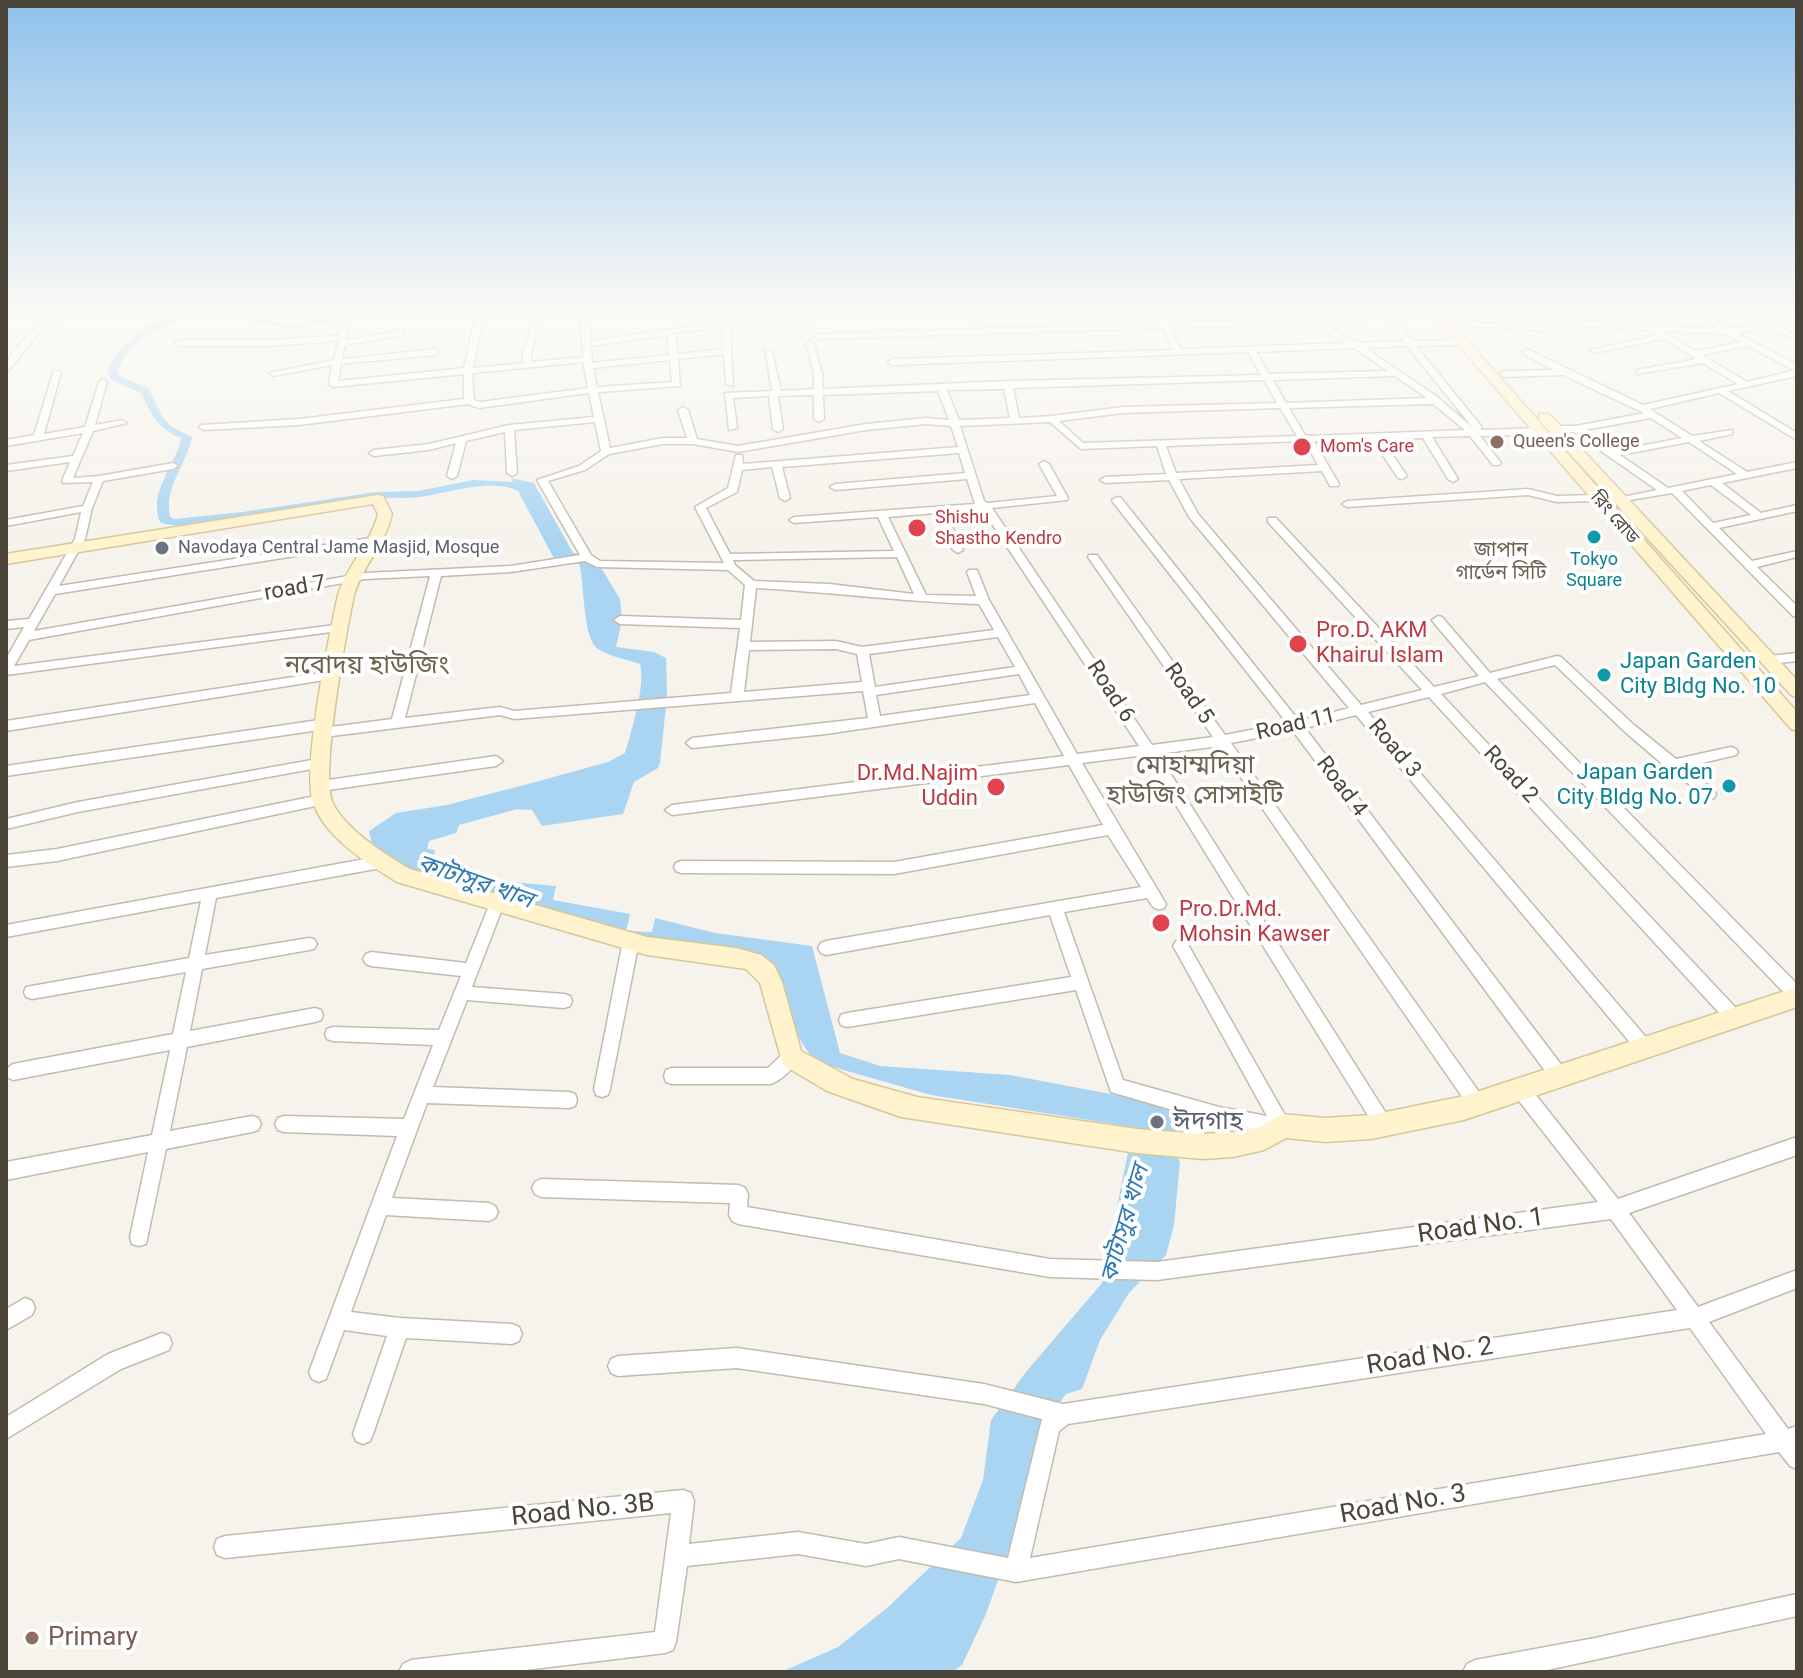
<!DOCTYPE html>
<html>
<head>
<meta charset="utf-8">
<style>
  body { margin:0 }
  #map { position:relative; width:1803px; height:1678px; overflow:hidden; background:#f6f3ec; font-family:Roboto,sans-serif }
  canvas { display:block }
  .frame { position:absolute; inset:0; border:8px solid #4b4439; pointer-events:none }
</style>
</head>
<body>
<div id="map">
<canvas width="1803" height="1678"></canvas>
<div class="frame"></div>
</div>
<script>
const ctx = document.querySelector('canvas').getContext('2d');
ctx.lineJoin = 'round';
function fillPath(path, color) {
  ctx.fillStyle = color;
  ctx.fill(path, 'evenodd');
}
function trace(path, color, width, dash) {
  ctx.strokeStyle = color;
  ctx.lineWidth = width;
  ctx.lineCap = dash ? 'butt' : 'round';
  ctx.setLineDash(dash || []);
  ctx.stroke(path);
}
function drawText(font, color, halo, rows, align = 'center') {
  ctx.font = font + ' Roboto,"Noto Sans Bengali",sans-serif';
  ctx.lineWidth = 8;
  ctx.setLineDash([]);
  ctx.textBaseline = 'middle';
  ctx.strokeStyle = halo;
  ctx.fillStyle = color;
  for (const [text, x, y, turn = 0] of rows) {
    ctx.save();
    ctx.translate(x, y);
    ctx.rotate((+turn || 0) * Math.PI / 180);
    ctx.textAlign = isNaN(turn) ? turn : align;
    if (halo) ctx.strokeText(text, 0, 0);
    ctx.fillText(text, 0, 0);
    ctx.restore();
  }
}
const water = new Path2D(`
  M511 478 534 483 573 553 594 556 620 599 622 620 616 647 654 652 666 658 667 696 660 763 658 768 634 782 623 814 542 826 532 810 517 809 459 825 456 833 429 841 427 849 435 850 433 858H443L442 863 460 862 500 881 556 886 553 900 630 914 626 931 652 932 655 918 715 933 812 946 840 1053 880 1066 1010 1075 1174 1106 1182 1114 1170 1144 1180 1162 1174 1225 1166 1255 1129 1293 1100 1340 1082 1389 1066 1394 1040 1428 1022 1513 986 1614 962 1665 953 1672H781L838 1647 887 1608 961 1538 983 1480 991 1420 1026 1372 1102 1283 1133 1127 931 1095 819 1063C793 1042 785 1000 774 969L678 948 402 867 372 843 369 831 396 813 447 805 528 784 608 762 625 753C631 733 646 684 640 664 627 659 610 657 598 649 582 638 585 584 579 563L557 564Z`);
const canal = new Path2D(`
  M184 310H203C171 325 131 333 117 372L120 376 149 389 162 416 172 427 192 437C186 466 164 486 170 517L174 519 243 512 376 492 418 491 473 480 515 482 534 492 539 499 529 501C509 471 447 494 419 497 405 499 391 497 376 498 333 502 191 537 160 522 148 490 175 468 181 438 158 429 151 415 141 393L112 380 107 372C119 339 153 321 184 310Z
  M212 310H230L289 324 325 317 329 310H338L331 321 289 330Z`);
const street = new Path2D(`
  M62 310H72L37 335 9 370 6 371C6 347 44 323 62 310Z
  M247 310H265L284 314 289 310H298L286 319Z
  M477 310 485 311 473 368 523 363V352L537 310H545L531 352V362L583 357 581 321 585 319 589 321 591 341 722 322 721 310H729L730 321 870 310H912L730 326 733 386 726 384 724 354 678 359 680 386 598 392 610 448 663 438H687L678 410 683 407 688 410 697 439 738 446 866 424 926 418 949 420 938 391 823 395 824 419 819 422 814 419V395L778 396 783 429 778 432 773 429 769 396 733 398 737 428 729 430 725 393 772 391 765 349 772 351 781 391 814 389V373L806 344 810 341 814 344 822 373 823 389 1008 381 1261 375 1248 352 892 365 888 362 892 359 1173 350 1163 328 815 339V335L818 334 1161 323 1155 310H1163L1169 323 1304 318 1292 310H1303L1315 318 1361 317V321H1358L1323 323 1357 343 1403 341 1378 310H1387L1412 341 1462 340V344L1459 345 1416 346 1481 426V430L1540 428 1545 431 1540 434 1480 436 1501 463 1499 465H1493L1470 436 1432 437 1458 479 1453 482 1448 479 1423 438 1382 439 1407 476 1402 479 1398 478 1372 439 1314 441 1339 484 1338 486H1330L1322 471 1179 479 1198 514 1361 705 1422 690 1268 522V518H1276L1434 687 1479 676 1434 623 1432 620 1438 616 1442 617 1490 673 1557 656 1561 657 1634 725 1676 759 1731 747 1736 749 1738 752 1736 755 1685 767 1714 790 1716 794 1714 798 1709 799 1667 768 1624 731 1555 665 1497 679 1797 984V1002L1791 1000 1485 682 1441 694 1734 1006 1741 1021 1739 1026 1733 1028 1727 1026 1722 1016 1429 697 1368 712 1650 1042 1652 1047 1650 1052 1644 1054 1638 1052 1356 715 1305 728 1566 1071 1568 1077 1566 1083 1560 1085 1554 1083 1293 731 1231 743 1484 1099 1486 1105 1484 1111 1478 1113 1472 1111 1219 746 1158 754 1389 1118 1392 1124 1389 1130 1383 1132 1377 1130 1145 755 1082 763 1166 904 1164 908C1154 912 1152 905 1147 898L1064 912 1123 1080 1219 1107 1267 1116 1176 951 1173 946 1176 941 1181 940 1186 941 1291 1126 1288 1132 1282 1134 1240 1128 1202 1118C1204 1130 1206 1140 1201 1151L1195 1154 1189 1151C1185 1141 1186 1125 1183 1113L1111 1092 1076 990 847 1027 841 1025 839 1020 841 1015 847 1013 1071 977 1050 915 826 955 821 953 818 948 821 943 826 941 1141 887 1108 835 894 874 681 873 676 871 674 867 676 863 681 861 894 862 1103 825 1069 765 672 815 665 810 672 805 1064 756 1035 703 826 734 692 748 686 743 692 738 868 718 863 691 514 719 500 715 324 737 319 735V730L6 776V766L326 719 330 721 331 727 392 719 430 576 365 579 29 640 14 666 343 624 345 627 339 631 6 675V659L24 627 6 629V621L29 619 75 539 81 512 6 526V520L83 506 93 482 63 483 62 481 70 462 6 471V465L73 456 83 433 6 446V440L34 435 54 370 61 372 44 434 85 427 99 382 103 379 107 382 95 425 122 420 127 423 93 431 73 478 99 476 173 463 178 466 173 469 103 481 92 508 85 539 59 586 377 537 382 540 377 543 55 594 34 631 365 573 511 566 580 555 537 480 579 466 601 451 595 422 514 430 517 473 512 476 507 473 505 432 466 441 457 476 452 479 447 476 456 443 429 450 374 456 369 453 374 450 429 444 509 425 594 417 589 393 479 408 468 404 299 425 204 430 199 427 201 425 299 419 464 399V374L333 387 329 384 332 365 273 376 269 373 334 360 338 341 269 346H179L175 343 179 340H269L339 336 340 330 344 328 348 330 346 340 401 330 404 331V335L345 345 342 359 436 349 440 352 436 355 341 364 338 381 464 368ZM1312 323 1346 343 1181 349 1171 328ZM722 327 723 349 678 354 675 333ZM667 335 669 355 592 363 591 346ZM1407 346 1473 428 1436 396 1365 348ZM1354 348 1388 371 1269 374 1256 352ZM670 360 672 382 597 387 593 368ZM583 362 588 388 480 402 474 400 472 373ZM1395 376 1427 398 1286 403 1273 380ZM1264 380 1277 403 1123 407 1052 416 1019 418 1013 388ZM1004 389 1010 418 959 420 947 390ZM1433 404 1465 430 1311 436 1305 435 1289 408ZM1280 408 1297 436 1083 443 1059 421 1123 413ZM1050 422 1081 449 1157 446 1166 474 1105 477 1100 480 1105 483 1169 480 1189 517 1349 708 1299 721 1121 498 1117 497 1112 500 1113 502 1287 723 1225 735 1097 555H1089L1088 557 1213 737 1152 745 992 508 1067 500 1068 498 1049 464 1044 461 1039 464 1057 496 987 503 984 501 960 426ZM926 424 951 426 958 447 743 464 742 455H736L728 488 695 507 724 563 600 561 591 555 548 481 585 470 609 454 663 444H693L738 452 866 430ZM1305 441 1318 465 1176 473 1166 446ZM959 453 965 473 835 484 830 487 835 490 967 479 975 504 794 517 789 520 794 523 878 517 894 551 730 554 706 508 737 492 742 470 772 467 780 498 785 501 790 498 782 467ZM982 509 1139 746 1077 754 989 600 977 570H969L967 572 976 596 926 595 888 517 935 513 953 550 958 553 963 550 945 512ZM897 557 914 594 829 584 754 581 735 565 733 560ZM585 561 597 567 728 570 745 585 741 620 620 616 614 620 620 624 740 628 731 693 514 711 500 707 405 718 441 576 511 572ZM756 588C831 592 905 602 979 604L994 630 862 647 836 641 750 642ZM998 637 1015 667 875 687 869 654ZM836 649 857 654 862 682 744 692 749 650ZM1019 674 1030 695 880 716 876 695Z
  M1536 310H1544L1548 319 1718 329 1691 310H1701L1729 329 1797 317V321L1780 326 1797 335V341L1772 328 1737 333 1797 365V376L1728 391 1797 433V440L1719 393 1650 409 1692 436 1732 430V434L1699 441 1747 472 1797 462V468L1722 483 1761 513 1797 505V511L1719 528 1752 561 1797 551V557L1757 567 1797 606V617L1793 616 1672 493 1618 502V498L1657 490 1574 432H1556L1551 429 1556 426H1576L1644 413 1563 375 1504 377 1500 374 1504 371 1553 370 1524 354 1523 352 1527 349 1643 405 1738 384 1703 363 1637 374V370L1697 359 1664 339 1594 353 1590 350 1658 335 1650 330 1550 324 1552 329 1548 331 1459 325 1455 323 1459 321 1543 326ZM1662 331 1726 334 1741 342 1696 351ZM1748 346 1794 370H1796L1747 382 1702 355ZM1651 418 1682 438 1614 451 1584 430ZM1689 442 1737 474 1668 488 1620 455ZM1711 485 1751 515 1713 523 1682 491Z
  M1528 489 1557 496 1597 495 1602 498 1597 501 1557 502 1528 495 1347 507 1342 504 1347 501Z
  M1797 653V661L1769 664 1763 660 1769 656Z
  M333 671 339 675 337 678 6 731V721Z
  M496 756 503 761 496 766 321 791 314 786 321 781Z
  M323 758 328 760 330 763 328 766 78 812 6 829V819L78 802Z
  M320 795 327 800 320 805 57 861 6 867V855L57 849Z
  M381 856 386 858 388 862 386 866 381 868 216 898 205 955 309 938 314 939 317 944 314 949 309 950 202 969 190 1031 315 1008 321 1010 323 1015 321 1020 315 1022 187 1047 170 1131 252 1116 258 1118 261 1124 258 1130 252 1132 166 1149 146 1244 139 1246 132 1244 130 1237 148 1152 6 1180V1162L152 1135 170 1050 13 1080 7 1077 6 1069 13 1064 173 1034 186 972 32 999 26 997 24 992 26 987 189 958 201 901 6 937V925Z
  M498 895 503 897 505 901 472 987 564 994 570 996 572 1001 570 1006 564 1008 467 1000 433 1087 569 1092 575 1094 577 1100 575 1106 569 1108 427 1103 392 1198 489 1203 495 1206 498 1212 495 1218 489 1221 386 1215 351 1312 400 1318 512 1324 519 1327 522 1334 519 1341 512 1344 406 1338 373 1434 370 1441 363 1444 356 1441 353 1434 387 1336 344 1330 326 1379 319 1382 312 1379 309 1372 397 1136 284 1132 278 1130 275 1124 278 1118 284 1116 404 1119 433 1045 333 1041 327 1039 325 1034 327 1029 333 1027 439 1030 461 976 371 966 366 964 363 959 366 954 371 952 466 963 491 901 493 897Z
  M631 935 636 936 639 941 610 1089 608 1095 602 1097 596 1095 594 1089 623 941 626 936Z
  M791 1049 797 1052 799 1057C795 1067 782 1080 771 1084H672L666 1082 664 1076 666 1070 672 1068H768L785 1052Z
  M1522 1083 1528 1085 1618 1199 1797 1137V1155L1629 1213 1698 1307 1797 1270V1288L1709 1322 1788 1429 1797 1426V1469L1790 1466 1779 1452 1016 1582 899 1559 866 1566 798 1554 687 1566 676 1642 673 1650 665 1653 509 1672H399L403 1664 411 1660 655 1632 671 1513 225 1558 217 1555 214 1547 217 1539 225 1536 683 1490 691 1493 694 1501 689 1544 798 1532 866 1544 899 1537 1008 1558 1042 1419 984 1404 737 1368 618 1376 611 1373 608 1366 611 1359 618 1356 737 1348 984 1384 1063 1404 1677 1310 1611 1219 1157 1280 1050 1277 738 1224 732 1221 729 1215 730 1203 541 1197 535 1194 532 1188 535 1182 541 1179 739 1185 745 1188 748 1194 747 1207 1050 1259 1157 1262 1598 1202 1516 1097 1514 1091 1516 1085ZM1690 1328 1766 1434 1030 1558 1059 1431 1068 1424Z
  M25 1298 32 1301 35 1308 32 1315 6 1330V1309Z
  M162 1333 169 1336 172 1343 169 1350 121 1369 6 1439V1417L108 1354Z
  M1797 1594V1616L1538 1672H1463L1467 1664 1475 1660 1595 1638Z`);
const secondary = new Path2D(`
  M1428 310H1440L1797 712V731L1791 729Z
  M1539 414H1549L1797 680V697L1791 695 1539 420Z
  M378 495 383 496 392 514C385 545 363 565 354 595 346 634 321 768 332 801 342 827 387 856 410 869L647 937 736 948 761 955 774 965 782 982 801 1051 853 1079 917 1097 1137 1129 1203 1134 1233 1132 1260 1127 1282 1114 1325 1118 1371 1115 1464 1096 1797 987V1007L1464 1120 1371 1139 1325 1142 1286 1138 1264 1150 1233 1157 1203 1159 1137 1153 901 1117 827 1091 783 1065 760 983 746 969 647 955 397 882C368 864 324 837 313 802 302 765 329 637 338 595 347 565 370 545 378 514L373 504 6 564V554Z`);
const markers = [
  [1497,442,8,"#8d6e63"],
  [1302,447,10,"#e0444e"],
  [917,528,10,"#e0444e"],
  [1594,537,8,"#0f9aa8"],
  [162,548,8,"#6b7280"],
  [1298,644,10,"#e0444e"],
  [1604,675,8,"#0f9aa8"],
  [1729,786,8,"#0f9aa8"],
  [996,787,10,"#e0444e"],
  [1161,923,10,"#e0444e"],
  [1157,1122,8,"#6b7280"],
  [32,1638,8,"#8d6e63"]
];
const farEducationnames = [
  ["Queen's College",1513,442]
];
const farHealthnames = [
  ["Mom's Care",1320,447],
  ["Shishu",935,518],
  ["Shastho Kendro",935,539]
];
const farStreetnames = [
  ["রিং রোড",1614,518,49]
];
const farWorshipnames = [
  ["Navodaya Central Jame Masjid, Mosque",178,548]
];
const farCulturenames = [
  ["Tokyo",1594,560],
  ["Square",1594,581]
];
const farNeighbourhoodnames = [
  ["জাপান",1501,551],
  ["গার্ডেন সিটি",1501,574]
];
const streetNames = [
  ["road 7",295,589,-10],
  ["Road 6",1110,692,57],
  ["Road 5",1188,694,55],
  ["Road 11",1296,725,-13],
  ["Road 3",1394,749,50],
  ["Road 2",1510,775,47],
  ["Road 4",1341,787,53]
];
const healthNames = [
  ["Pro.D. AKM",1316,631],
  ["Khairul Islam",1316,656],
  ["Dr.Md.Najim",978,774,"right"],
  ["Uddin",978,799,"right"],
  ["Pro.Dr.Md.",1179,910],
  ["Mohsin Kawser",1179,935]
];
const cultureNames = [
  ["Japan Garden",1620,662],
  ["City Bldg No. 10",1620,687],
  ["Japan Garden",1713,773,"right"],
  ["City Bldg No. 07",1713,798,"right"]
];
const waterNames = [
  ["কাটাসুর খাল",475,883,19],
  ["কাটাসুর খাল",1126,1224,-74]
];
const quarterNames = [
  ["নবোদয় হাউজিং",367,666],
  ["মোহাম্মদিয়া",1195,766],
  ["হাউজিং সোসাইটি",1195,796]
];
const nearWorshipnames = [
  ["ঈদগাহ",1173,1122]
];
const nearStreetnames = [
  ["Road No. 1",1481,1227,-8],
  ["Road No. 2",1430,1357,-9],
  ["Road No. 3",1403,1505,-10],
  ["Road No. 3B",583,1511,-6]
];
const nearEducationnames = [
  ["Primary",48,1638]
];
fillPath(water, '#a9d4f2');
fillPath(canal, '#a9d4f2');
trace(street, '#c2bbae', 3);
trace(secondary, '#d6c79b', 3);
fillPath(street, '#fff');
fillPath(secondary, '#fff3cd');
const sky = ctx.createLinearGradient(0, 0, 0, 545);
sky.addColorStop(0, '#8fc1ec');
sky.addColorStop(0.57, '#fbfaf6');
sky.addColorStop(1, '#fbfaf600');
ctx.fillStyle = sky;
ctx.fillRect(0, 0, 1803, 545);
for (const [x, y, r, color] of markers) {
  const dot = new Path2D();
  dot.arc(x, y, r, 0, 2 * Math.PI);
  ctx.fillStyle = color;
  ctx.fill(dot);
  trace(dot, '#fff', 3);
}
drawText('18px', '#785e54', '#fff', farEducationnames, 'left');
drawText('18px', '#be3a42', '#fff', farHealthnames, 'left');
drawText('18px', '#4b4439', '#fff', farStreetnames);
drawText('18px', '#5b616d', '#fff', farWorshipnames, 'left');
drawText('18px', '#0d838f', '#fff', farCulturenames);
drawText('20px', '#6e6250', '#fff', farNeighbourhoodnames);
drawText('22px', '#4b4439', '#fff', streetNames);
drawText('22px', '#be3a42', '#fff', healthNames, 'left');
drawText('22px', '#0d838f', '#fff', cultureNames, 'left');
drawText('italic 24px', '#2e7ab2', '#fff', waterNames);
drawText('26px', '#6e6250', '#fff', quarterNames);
drawText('26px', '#5b616d', '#fff', nearWorshipnames, 'left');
drawText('26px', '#4b4439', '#fff', nearStreetnames);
drawText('26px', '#785e54', '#fff', nearEducationnames, 'left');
</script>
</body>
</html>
